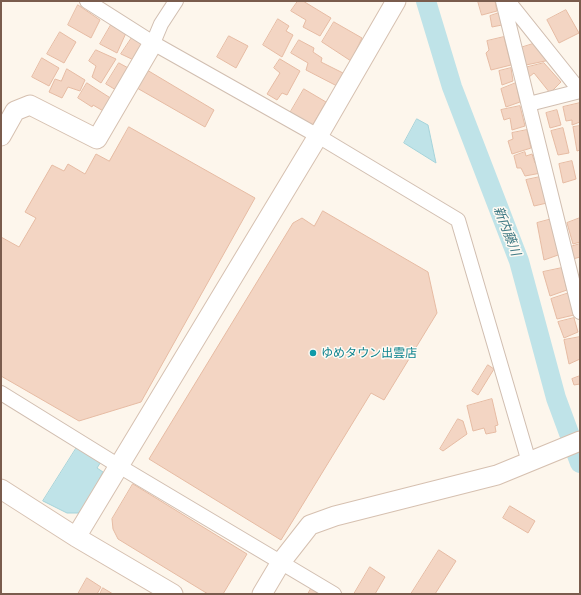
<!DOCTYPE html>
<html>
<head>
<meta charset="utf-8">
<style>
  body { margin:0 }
  #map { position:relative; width:581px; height:595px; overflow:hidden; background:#fdf6ec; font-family:"Asap Condensed",sans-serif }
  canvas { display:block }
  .frame { position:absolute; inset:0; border:2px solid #7a5c4d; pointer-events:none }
</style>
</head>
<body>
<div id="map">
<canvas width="581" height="595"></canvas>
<div class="frame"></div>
</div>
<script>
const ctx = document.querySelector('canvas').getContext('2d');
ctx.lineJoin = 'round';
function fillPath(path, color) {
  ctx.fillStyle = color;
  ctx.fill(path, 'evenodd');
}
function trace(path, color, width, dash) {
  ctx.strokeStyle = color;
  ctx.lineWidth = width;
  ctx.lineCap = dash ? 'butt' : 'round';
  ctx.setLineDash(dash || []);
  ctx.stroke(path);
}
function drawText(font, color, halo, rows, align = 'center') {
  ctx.font = font + ' "Asap Condensed","Noto Sans JP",sans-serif';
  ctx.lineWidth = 3;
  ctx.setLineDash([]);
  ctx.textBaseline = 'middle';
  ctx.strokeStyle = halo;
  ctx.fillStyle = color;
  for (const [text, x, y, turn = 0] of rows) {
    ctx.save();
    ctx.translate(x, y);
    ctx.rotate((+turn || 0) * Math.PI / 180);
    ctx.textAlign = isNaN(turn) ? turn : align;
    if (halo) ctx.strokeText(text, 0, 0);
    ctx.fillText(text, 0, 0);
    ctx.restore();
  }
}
const water = new Path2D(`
  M417 119 428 125 436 163 404 143Z
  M79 444 102 460 97 468 103 472 85 507 78 513H67L43 501Z`);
const river = new Path2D(`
  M426 1 452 87 519 261 556 398 580 463`);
const building = new Path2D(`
  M298 1H303L331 18 320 36 303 27 306 20 291 11Z
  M478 1H495L497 11 482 15Z
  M78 5 100 20 91 38 68 25Z
  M566 10 579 33 559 43 547 20Z
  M499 13 502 25 492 27 490 16Z
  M278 19 289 26 286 31 293 35 282 57 263 45Z
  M334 22 362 38 351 61 322 42Z
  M111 25 126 33 117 53 100 44Z
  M60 32 76 42 64 63 47 54Z
  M133 36 147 45 138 62 121 54Z
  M229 36 248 46 236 68 217 57Z
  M504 37 511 65 491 70 486 53 489 50 487 41Z
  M299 40 314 48 313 52 322 58 321 62 343 73 337 86 306 70 308 63 291 53Z
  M536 43 550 60 526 65 520 48Z
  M96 50 116 59 101 83 92 77 96 66 89 61Z
  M42 58 59 68 49 86 32 77Z
  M280 59 300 71 287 95 282 93 277 100 267 94 280 73 274 68Z
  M119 63 132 70 116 90 106 84Z
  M544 63 561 82 550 93 534 73 529 77 524 68Z
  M511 68 513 81 502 85 499 71Z
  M67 69 85 80 80 91 68 87 62 98 49 92 55 79 61 81Z
  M147 70 214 110 205 127 137 88Z
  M87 83 112 99 105 112 93 105 92 107 78 98Z
  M516 83 520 102 506 107 501 89Z
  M304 89 326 102 312 126 290 113Z
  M580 103V122L572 125V120L566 121 563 107Z
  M520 106 525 126 512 130 510 118 504 120 501 110Z
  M557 110 561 125 550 128 546 113Z
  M580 126V150L577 151 573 127Z
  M129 127 255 198 141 402 79 421 1 376V237L19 247 36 218 25 212 52 165 64 171 68 164 85 174 96 154 109 161Z
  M563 128 569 153 558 155 551 131Z
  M527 130 531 148 512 154 508 141 513 139 512 133Z
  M525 152 526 156 532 154 535 163H538L541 173 525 176 521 168H517L514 156Z
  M572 161 576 179 563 183 559 164Z
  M540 177 547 203 534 206 526 180Z
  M323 211 428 272 437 313 384 400 371 393 281 540 149 459 293 223 302 218 314 226Z
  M580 218V242L573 244 567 223Z
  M552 219 561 254 544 260 537 223Z
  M580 244V257L573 259 570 247Z
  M562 268 567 290 550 296 543 272Z
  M569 293 574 315 557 319 551 299Z
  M574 318 578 332 564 338 558 322Z
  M580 337V359L569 364 564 340Z
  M488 365 494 369 478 395 472 391Z
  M580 376V384L574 385 572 379Z
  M492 399 498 425 495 426 496 432 486 434 484 428 473 431 467 406Z
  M458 419 463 421 467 434 443 451 440 449Z
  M133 484 247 554 223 594H208L118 539 113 529 112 519Z
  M510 506 535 521 528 533 503 518Z
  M439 550 456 561 435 594H411Z
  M370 567 385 577 375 594H354Z
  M87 578 101 587 97 594H78Z
  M312 587 323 594H308Z
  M103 588 113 594H100Z`);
const street = new Path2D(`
  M87 1 153 43 318 136 458 220 529 462
  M503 1 580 312
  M508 1 580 91
  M153 43 161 24 176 1
  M529 104 580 91
  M1 393 119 466 334 594`);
const secondary = new Path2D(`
  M1 136 15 111 30 105 97 139 153 43
  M1 489 76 537 173 594
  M76 537 318 136 396 1
  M262 594 281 562 310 525 335 516 497 475 580 441`);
const markers = [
  [313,353,4,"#0f9aa8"]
];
const cultureNames = [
  ["ゆめタウン出雲店",321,353]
];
const waterNames = [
  ["新内藤川",507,231,69]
];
fillPath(water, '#bfe3e8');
trace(water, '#a5d3da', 1);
trace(river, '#bfe3e8', 20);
fillPath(building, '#f3d5c3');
trace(building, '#e6bba3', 1);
trace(street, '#d1beb0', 16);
trace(secondary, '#d6c0b0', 21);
trace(street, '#fff', 14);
trace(secondary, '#fff', 19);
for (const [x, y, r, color] of markers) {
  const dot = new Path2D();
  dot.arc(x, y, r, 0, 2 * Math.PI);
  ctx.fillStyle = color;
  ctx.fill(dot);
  trace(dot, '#fffaf3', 1.5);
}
drawText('12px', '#0d838f', '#fffaf3', cultureNames, 'left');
drawText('italic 13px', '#437c86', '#fffaf3', waterNames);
</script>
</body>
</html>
